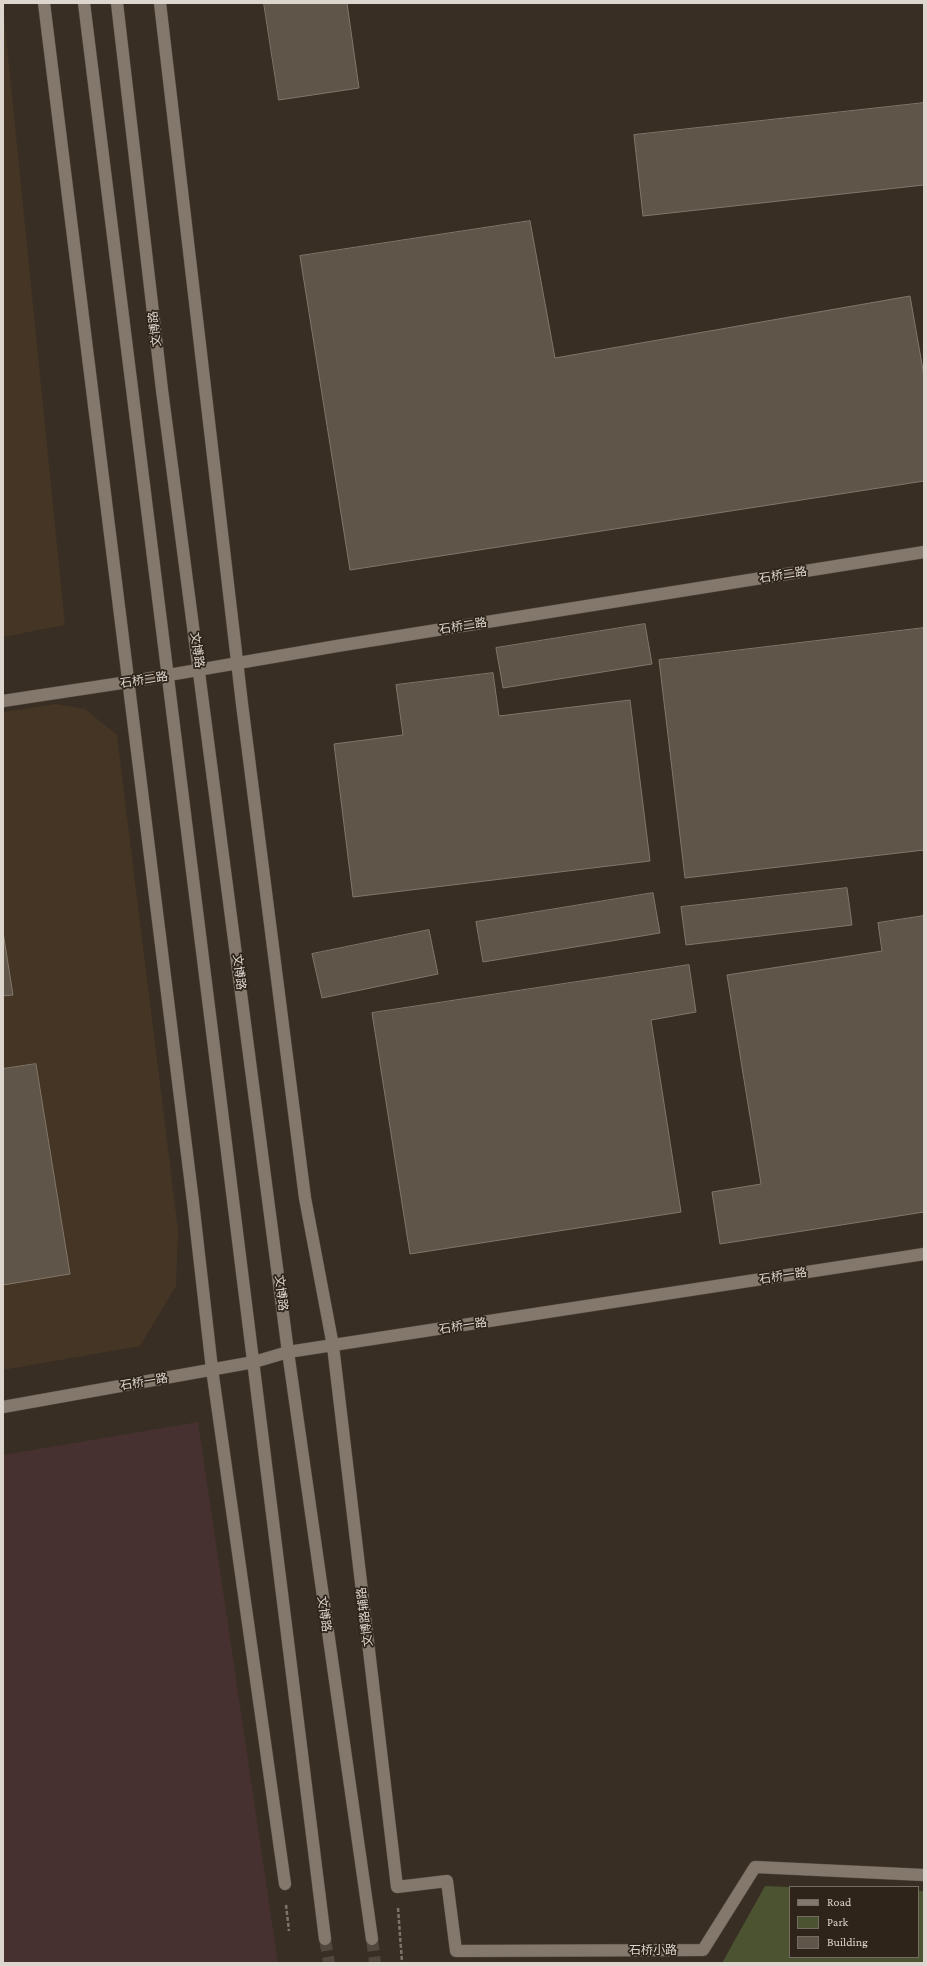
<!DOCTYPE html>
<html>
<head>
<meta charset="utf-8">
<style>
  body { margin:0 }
  #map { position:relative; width:927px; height:1966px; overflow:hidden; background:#382e23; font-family:"Crimson Pro",serif }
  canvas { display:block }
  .frame { position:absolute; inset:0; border:4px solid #ddd6cf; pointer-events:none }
  .legend { position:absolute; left:789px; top:1886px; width:130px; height:72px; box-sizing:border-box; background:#2e2419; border:1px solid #746b62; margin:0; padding:5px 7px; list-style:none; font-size:12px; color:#ddd6cf }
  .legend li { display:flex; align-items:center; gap:8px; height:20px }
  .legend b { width:20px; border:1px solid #746b62 }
</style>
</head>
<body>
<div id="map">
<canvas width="927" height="1966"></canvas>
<div class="frame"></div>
<ul class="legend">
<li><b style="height:5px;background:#84786c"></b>Road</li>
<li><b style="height:11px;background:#4b5330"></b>Park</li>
<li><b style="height:11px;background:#605549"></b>Building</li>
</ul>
</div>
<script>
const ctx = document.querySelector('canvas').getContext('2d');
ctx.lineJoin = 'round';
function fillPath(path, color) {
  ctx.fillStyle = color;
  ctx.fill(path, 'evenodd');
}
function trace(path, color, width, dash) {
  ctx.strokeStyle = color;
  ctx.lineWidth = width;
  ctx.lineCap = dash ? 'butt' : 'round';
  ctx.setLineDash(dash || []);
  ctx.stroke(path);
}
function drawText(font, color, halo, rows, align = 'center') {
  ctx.font = font + ' "Crimson Pro","Noto Sans SC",serif';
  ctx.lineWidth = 3.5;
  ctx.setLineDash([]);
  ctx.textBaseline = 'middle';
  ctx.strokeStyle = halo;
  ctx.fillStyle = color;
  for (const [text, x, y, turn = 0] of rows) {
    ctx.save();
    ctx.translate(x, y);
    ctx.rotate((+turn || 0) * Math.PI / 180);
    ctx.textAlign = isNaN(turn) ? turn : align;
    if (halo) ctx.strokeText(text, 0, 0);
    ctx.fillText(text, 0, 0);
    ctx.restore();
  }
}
const built = new Path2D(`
  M3 5 65 625 3 637Z
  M55 704 85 709 117 735 178 1230 176 1286 140 1346 3 1370V712Z`);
const industrial = new Path2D(`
  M198 1422 278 1963H3V1455Z`);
const green = new Path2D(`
  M765 1886 790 1887V1957H918V1891H924V1963H722Z`);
const building = new Path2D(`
  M264 3H347L359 88 279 100Z
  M924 103V185L643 216 634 135Z
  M530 221 555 358 910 296 924 376V481L350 570 300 256Z
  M645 624 652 664 503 688 496 648Z
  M924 628V850L685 878 659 660Z
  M493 673 499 716 630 700 650 861 353 897 334 744 403 735 396 685Z
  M847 888 852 925 686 945 681 907Z
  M653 893 660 933 483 962 476 922Z
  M924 916V1212L720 1244 712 1192 761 1184 727 975 882 951 878 923Z
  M429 930 438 974 322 998 312 954Z
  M3 932 13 995 3 996Z
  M689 965 696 1012 651 1020 681 1212 410 1254 372 1013Z
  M36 1064 70 1274 3 1285V1069Z`);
const secondaryTunnel = new Path2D(`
  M325 1939 329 1963
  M372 1939 375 1963`);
const path = new Path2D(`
  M286 1905 289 1931
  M398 1908 402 1962`);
const street = new Path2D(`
  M44 3 193 1202 212 1369 285 1884
  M160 3 242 704 305 1198 333 1346 397 1887 447 1881 456 1951 703 1950 755 1867 924 1875
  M3 701 128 682
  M3 1407 254 1362`);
const secondary = new Path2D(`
  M84 3 325 1939
  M117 3 162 390 288 1352 372 1939
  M128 682 337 646 924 552
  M254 1362 288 1352 924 1254`);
const streetNames = [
  ["文博路",155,329,-97],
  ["石桥二路",783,575,-9],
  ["石桥二路",463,626,-9],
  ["文博路",197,650,82],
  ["石桥二路",144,680,-9],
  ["文博路",239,972,83],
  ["石桥一路",783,1276,-9],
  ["文博路",281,1293,83],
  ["石桥一路",463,1326,-9],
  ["石桥一路",144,1382,-10],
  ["文博路",324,1614,82],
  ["文博路辅路",365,1617,-97],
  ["石桥小路",653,1950]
];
fillPath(built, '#443525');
fillPath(industrial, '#463130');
fillPath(green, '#4b5330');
fillPath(building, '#605549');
trace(building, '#827669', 1);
trace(secondaryTunnel, '#51473d', 12, [12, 6]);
trace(street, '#544c42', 13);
trace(secondary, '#544c42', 13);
trace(path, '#7d756b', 2.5, [4, 2]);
trace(street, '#84786c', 12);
trace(secondary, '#84786c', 12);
drawText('12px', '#ddd6cf', '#2e2419', streetNames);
</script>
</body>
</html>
